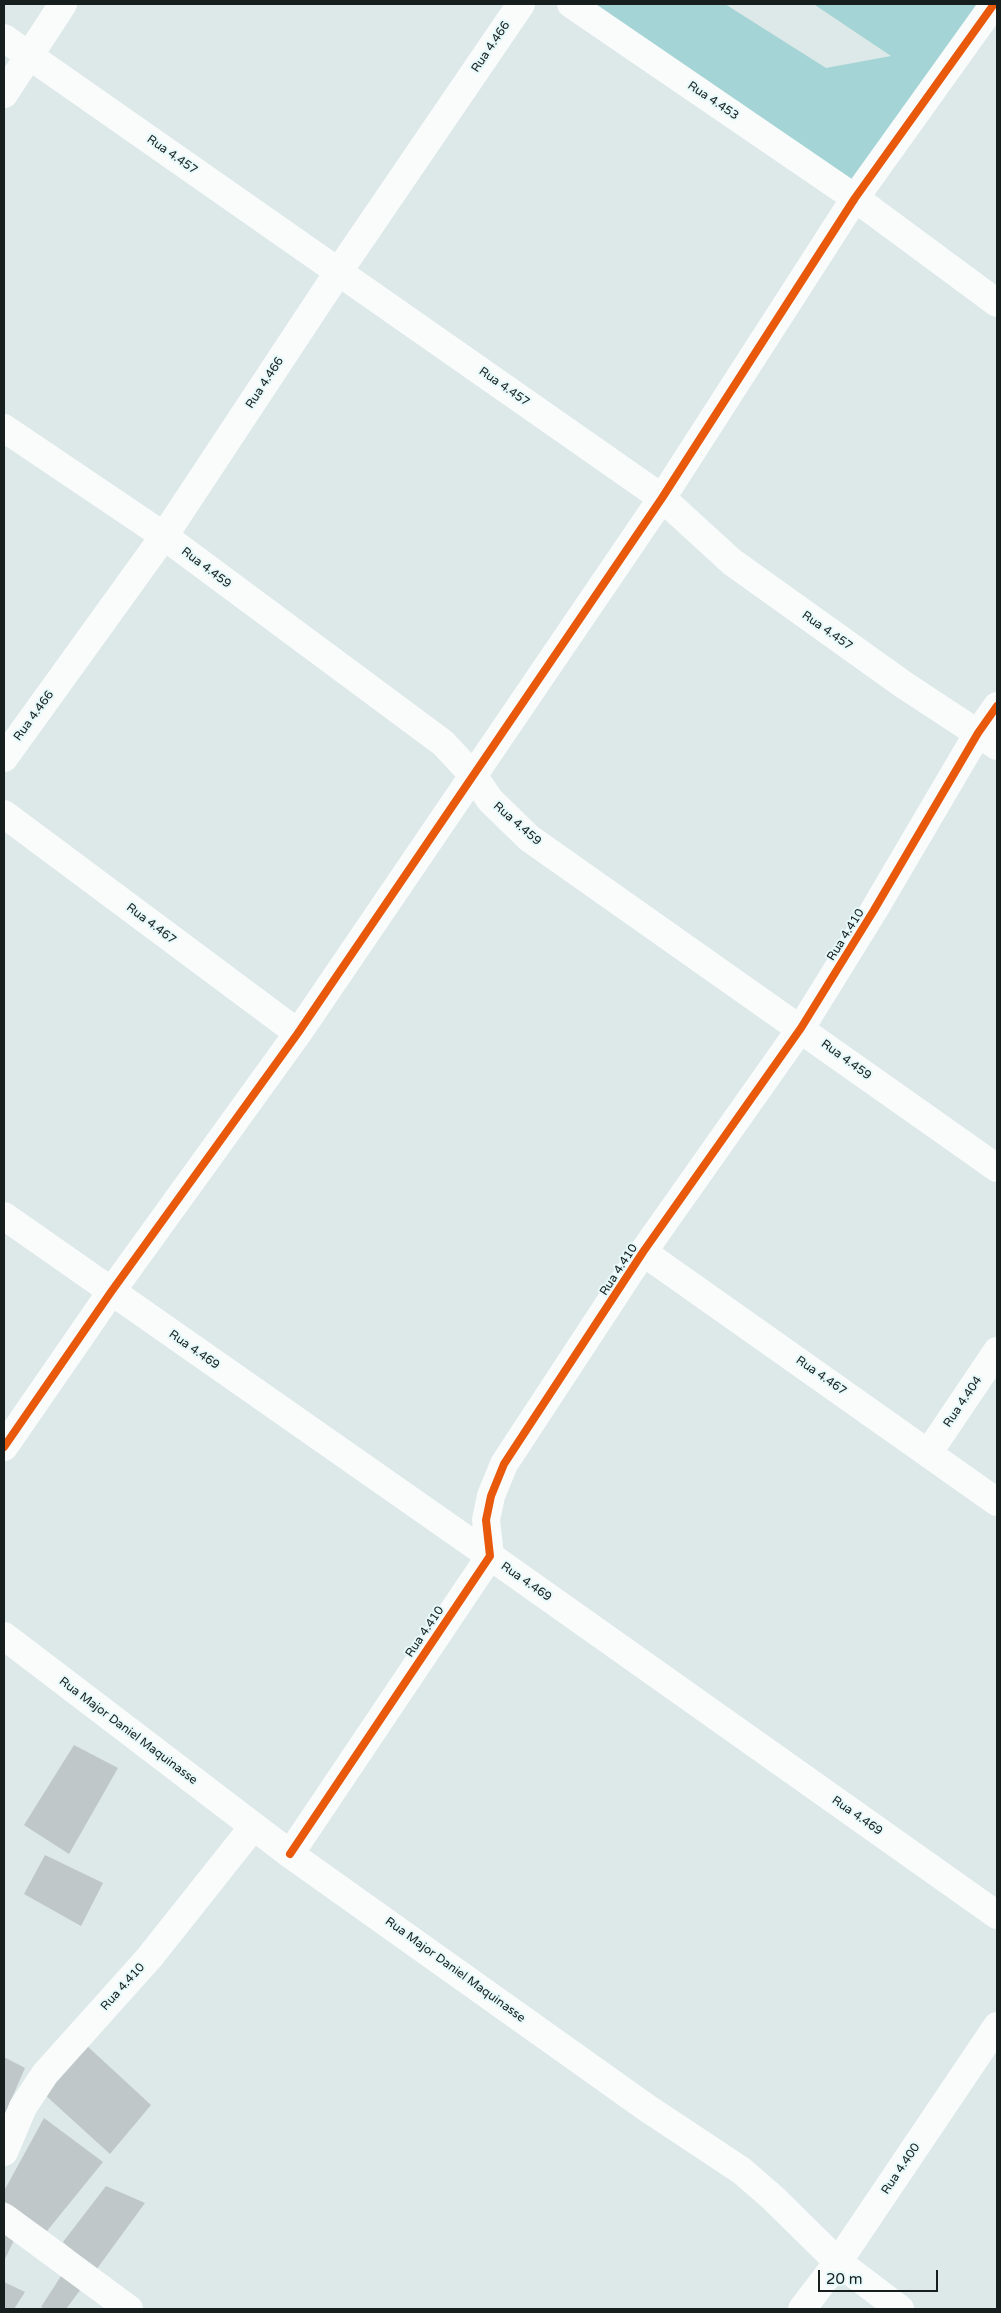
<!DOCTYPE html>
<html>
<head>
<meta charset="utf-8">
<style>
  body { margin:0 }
  #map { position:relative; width:1001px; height:2313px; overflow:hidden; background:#dde8e8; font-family:"Varela Round",sans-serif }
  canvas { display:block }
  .frame { position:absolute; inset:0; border:5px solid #171e1e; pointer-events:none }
  .scale { position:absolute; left:818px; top:2270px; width:120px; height:22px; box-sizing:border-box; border:2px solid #171e1e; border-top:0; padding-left:6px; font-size:15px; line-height:18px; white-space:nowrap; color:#171e1e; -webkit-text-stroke:4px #e6f9fa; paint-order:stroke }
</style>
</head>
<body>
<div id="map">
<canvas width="1001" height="2313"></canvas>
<div class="frame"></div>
<div class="scale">20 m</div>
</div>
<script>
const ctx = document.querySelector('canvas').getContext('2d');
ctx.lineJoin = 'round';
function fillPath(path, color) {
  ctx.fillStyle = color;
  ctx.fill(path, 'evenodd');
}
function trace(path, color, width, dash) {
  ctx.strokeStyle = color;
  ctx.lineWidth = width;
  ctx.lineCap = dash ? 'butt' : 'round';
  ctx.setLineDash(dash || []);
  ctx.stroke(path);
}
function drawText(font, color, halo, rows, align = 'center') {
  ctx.font = font + ' "Varela Round",sans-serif';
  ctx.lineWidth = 4;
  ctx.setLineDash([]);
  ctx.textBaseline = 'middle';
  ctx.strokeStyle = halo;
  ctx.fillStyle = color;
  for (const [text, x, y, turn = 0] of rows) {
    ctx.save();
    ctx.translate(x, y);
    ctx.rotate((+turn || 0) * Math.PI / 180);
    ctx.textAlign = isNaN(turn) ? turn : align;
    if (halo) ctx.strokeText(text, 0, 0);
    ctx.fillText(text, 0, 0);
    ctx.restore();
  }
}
const forest = new Path2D(`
  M593 4H725L826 68 891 56 815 5 810 4H978L846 192Z`);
const building = new Path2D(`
  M74 1745 118 1768 69 1854 24 1825Z
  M45 1855 103 1883 81 1926 24 1894Z
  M85 2044 151 2105 110 2154 44 2094Z
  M4 2057 25 2068 4 2116Z
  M44 2118 103 2162 47 2231 4 2201V2191Z
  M106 2186 145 2203 96 2270 63 2242Z
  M4 2226 17 2234 4 2261Z
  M63 2273 84 2285 66 2309H46L41 2307Z
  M4 2282 25 2292 14 2309H4Z`);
const minor = new Path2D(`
  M571 4 855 198 997 303
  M4 38 662 498 732 562 904 685 997 746
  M4 94 63 4
  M4 428 164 536 443 743 473 775 490 800 529 838 997 1168
  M4 758 164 536 339 271 521 4
  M4 814 298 1033
  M4 1216 490 1556 997 1915
  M643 1252 997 1502
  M4 1447 111 1292 298 1033 662 498 855 198 994 4
  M929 1452 997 1351
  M4 1636 290 1854 647 2108 742 2171 773 2198 838 2262 900 2309
  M290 1854 490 1556 486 1520 491 1496 504 1464 643 1252 801 1028 874 910 978 733 997 706
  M4 2152 23 2107 45 2074 149 1958 253 1827
  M4 2217 129 2309
  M802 2309 838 2262 997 2026`);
const cycleway = new Path2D(`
  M4 1447 111 1292 298 1033 662 498 855 198 994 4
  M290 1854 490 1556 486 1520 491 1496 504 1464 643 1252 801 1028 874 910 978 733 997 706`);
const streetNames = [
  ["Rua 4.466",491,47,-56],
  ["Rua 4.453",713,101,34],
  ["Rua 4.457",172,155,35],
  ["Rua 4.466",265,383,-57],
  ["Rua 4.457",504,387,35],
  ["Rua 4.459",206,568,37],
  ["Rua 4.457",827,631,35],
  ["Rua 4.466",34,716,-54],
  ["Rua 4.459",517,824,41],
  ["Rua 4.467",151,924,37],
  ["Rua 4.410",846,935,-58],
  ["Rua 4.459",846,1060,36],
  ["Rua 4.410",619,1270,-57],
  ["Rua 4.469",194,1350,35],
  ["Rua 4.467",821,1376,35],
  ["Rua 4.404",963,1402,-56],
  ["Rua 4.469",526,1582,35],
  ["Rua 4.410",425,1632,-56],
  ["Rua Major Daniel Maquinasse",128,1731,37],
  ["Rua 4.469",857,1816,35],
  ["Rua Major Daniel Maquinasse",455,1970,36],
  ["Rua 4.410",123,1987,-48],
  ["Rua 4.400",901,2169,-56]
];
fillPath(forest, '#a4d4d5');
fillPath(building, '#bfc7c8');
trace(minor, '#fafcfc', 28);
trace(cycleway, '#e8590c', 8);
drawText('12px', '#171e1e', '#e6f9fa', streetNames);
</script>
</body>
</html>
